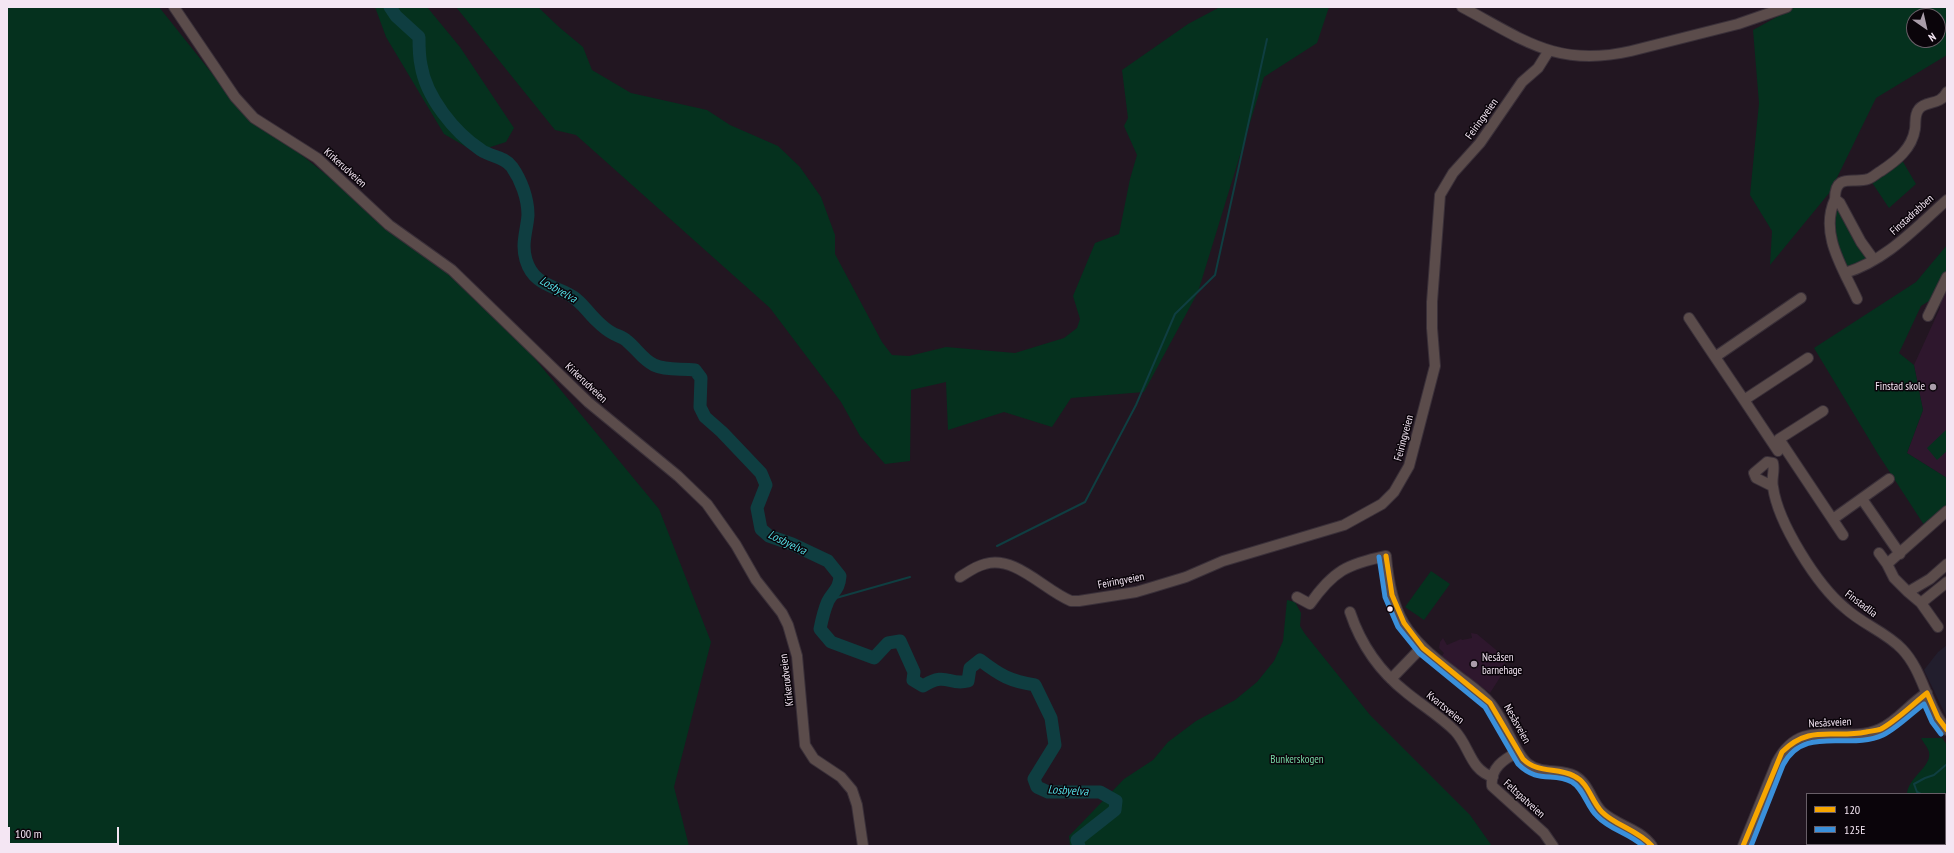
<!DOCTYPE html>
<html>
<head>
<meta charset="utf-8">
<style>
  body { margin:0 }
  #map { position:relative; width:1954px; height:853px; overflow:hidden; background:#221621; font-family:"PT Sans Narrow",sans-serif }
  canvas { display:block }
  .frame { position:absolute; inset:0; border:8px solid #f4e6f3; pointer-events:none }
  .legend { position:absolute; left:1806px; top:793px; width:140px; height:52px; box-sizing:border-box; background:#0a040a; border:1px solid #685e67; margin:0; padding:5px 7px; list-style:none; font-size:12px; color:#f4e6f3 }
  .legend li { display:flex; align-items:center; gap:8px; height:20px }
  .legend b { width:20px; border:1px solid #685e67 }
  .north { position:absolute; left:1906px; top:8px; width:40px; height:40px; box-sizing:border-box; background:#0a040a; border:1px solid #685e67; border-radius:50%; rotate:146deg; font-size:11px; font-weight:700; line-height:16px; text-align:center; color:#f4e6f3 }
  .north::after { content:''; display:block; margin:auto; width:14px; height:18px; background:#aa9daa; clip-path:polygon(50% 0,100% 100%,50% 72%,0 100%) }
  .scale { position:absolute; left:8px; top:827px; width:111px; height:18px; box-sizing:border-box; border:2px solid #f4e6f3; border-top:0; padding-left:5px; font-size:12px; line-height:14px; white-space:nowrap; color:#f4e6f3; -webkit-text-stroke:3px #0a040a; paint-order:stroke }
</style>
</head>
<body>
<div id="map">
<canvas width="1954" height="853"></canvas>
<div class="frame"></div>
<ul class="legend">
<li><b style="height:5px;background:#f7a600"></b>120</li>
<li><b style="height:5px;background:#3a90db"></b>125E</li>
</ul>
<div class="north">N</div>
<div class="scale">100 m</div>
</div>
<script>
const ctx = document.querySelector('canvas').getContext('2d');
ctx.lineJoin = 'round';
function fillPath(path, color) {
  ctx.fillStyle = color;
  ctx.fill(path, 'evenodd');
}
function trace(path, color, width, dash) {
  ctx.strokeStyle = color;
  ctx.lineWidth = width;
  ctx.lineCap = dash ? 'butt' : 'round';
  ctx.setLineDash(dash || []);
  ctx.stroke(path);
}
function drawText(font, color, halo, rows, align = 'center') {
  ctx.font = font + ' "PT Sans Narrow",sans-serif';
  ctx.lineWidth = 3;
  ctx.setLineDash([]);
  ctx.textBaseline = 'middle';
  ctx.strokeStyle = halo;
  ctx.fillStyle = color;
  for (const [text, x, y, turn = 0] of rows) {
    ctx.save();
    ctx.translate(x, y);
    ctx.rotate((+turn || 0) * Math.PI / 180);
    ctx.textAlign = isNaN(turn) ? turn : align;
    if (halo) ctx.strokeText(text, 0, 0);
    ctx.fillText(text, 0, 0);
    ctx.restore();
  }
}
const commercial = new Path2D(`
  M1947 645V718L1924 670 1938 652Z`);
const built = new Path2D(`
  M1947 282V478L1907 453 1923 410 1914 365 1940 308V294Z
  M1471 633 1477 634 1501 654 1506 668 1490 693 1441 657 1444 653 1439 648 1440 642 1443 638 1447 645 1461 639 1462 640 1472 638Z`);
const green = new Path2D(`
  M7 7H159L234 101 493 308 659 509 711 642 674 787 689 846H7Z
  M375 7H427L460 47 514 128 506 142 475 152 444 134 386 37Z
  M456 7H538L559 27 583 47 592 70 631 93 707 110 730 125 778 146 800 167 821 197 835 235V254L882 342 892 355 909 356 946 347 1015 353 1064 338 1077 328 1080 319 1073 296 1095 243 1119 234 1130 179 1137 155 1124 126 1128 118 1122 70 1188 24 1220 7H1329L1317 43 1264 77 1198 292 1144 392 1071 398 1052 427 1004 412 948 430 946 382 911 390 910 461 885 464 860 436 841 402 770 308 576 135 555 130Z
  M1795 7H1947V55L1876 98 1830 192 1770 265 1772 231 1750 195 1759 103 1753 30ZM1914 16H1938V40H1914Z
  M1902 160 1916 184 1889 208 1871 181Z
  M1837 205 1870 260 1846 271C1834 245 1830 233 1837 205Z
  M1947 245V282L1940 294 1921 306 1899 353 1914 365 1923 410 1907 453 1947 478V505L1926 528 1878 454 1814 348 1916 282Z
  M1946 430 1947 451 1937 460 1927 448Z
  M1431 571 1450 584 1424 620 1405 607Z
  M1287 600 1295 602 1301 613 1300 626 1305 634 1370 715 1470 815 1492 846H1070L1069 836 1124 779 1153 760 1168 742 1196 721 1235 700 1257 682 1274 661 1283 641Z
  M1921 738H1942L1947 745V823L1945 830V794H1907C1908 777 1932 767 1929 752 1928 748 1923 742 1921 738Z`);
const stream = new Path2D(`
  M997 546 1085 502 1136 405 1175 314 1215 275 1267 39
  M829 600 910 577
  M1947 742V748
  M1921 794 1917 792 1914 784 1925 778 1934 775 1947 764
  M1929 846 1931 844`);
const river = new Path2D(`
  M390 7 396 16 419 37C419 46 419 56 421 65 426 97 454 132 481 150 491 157 504 156 512 167 521 180 528 198 528 215 527 230 521 244 526 260 533 283 550 285 568 294 581 300 587 312 597 321 602 326 608 331 614 334 618 336 623 337 627 341 636 348 643 360 654 365 667 371 681 368 695 370L701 378 700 407 705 417 722 432 761 473 766 485 757 508 761 529 769 536 792 544 828 561 840 576C839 590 834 590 828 601 824 610 822 619 820 629L831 642 874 658 888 643 900 641 914 672 913 680 923 686C947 671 948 686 968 681L970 668 980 660C1001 676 1010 681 1035 685L1051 718 1055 745 1034 779 1037 787 1048 792H1100L1116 801 1115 810 1077 840 1079 846`);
const minor = new Path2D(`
  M174 7 235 97 254 118 317 158 389 225 452 270 588 402 678 476 707 504 736 545 756 580 782 613 788 625 797 656 805 745 814 759 841 777 852 790 857 805 863 846
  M1462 7C1524 40 1557 68 1631 51L1738 24 1787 7
  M1835 199C1819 234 1843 268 1857 299
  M1874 260 1861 242 1840 203 1835 199C1835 172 1854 184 1868 179 1872 178 1877 173 1881 171 1896 161 1912 149 1915 129 1916 122 1914 115 1919 109 1926 100 1940 106 1947 92
  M1845 273C1887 260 1915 228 1947 200
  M1928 316 1947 277
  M1689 318 1715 357
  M1744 400 1715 357 1801 298
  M1823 411 1779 439 1843 535
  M1778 451 1744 400 1808 358
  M1772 486 1756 478 1754 473 1767 462 1773 463C1775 471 1771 479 1773 487 1778 523 1817 585 1845 608 1862 624 1886 632 1902 649 1924 672 1926 706 1947 730
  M1862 499 1900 554
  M1833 519 1889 479
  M1879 553 1887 564 1947 511
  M1887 564 1894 578 1908 592 1930 579 1947 564
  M960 577C968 572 976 566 985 564 1015 555 1044 590 1071 601H1079L1136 592 1153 587 1186 577 1223 561 1344 525 1382 504 1394 492 1409 466 1435 366 1432 328V302L1440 195 1453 173 1480 143 1522 82 1538 68 1548 52
  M1908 592 1921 603 1938 627
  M1297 597 1310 604C1333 571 1347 564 1386 556 1391 616 1406 637 1453 672 1465 682 1480 691 1490 703 1505 720 1514 753 1528 764 1542 775 1560 768 1575 776 1589 784 1591 801 1602 812 1617 826 1639 828 1652 846
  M1921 603 1947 582
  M1350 612C1361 645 1380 672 1407 693 1423 706 1441 717 1455 731 1470 747 1470 770 1493 777
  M1391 679 1422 647
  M1518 752C1504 759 1490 768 1492 786L1544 833 1553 846
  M1743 846 1777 762C1802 714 1842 746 1880 729 1898 721 1910 703 1927 693`);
const bus1 = new Path2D(`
  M1386 556 1392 595 1404 623 1423 648 1490 703 1523 759C1538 774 1557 767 1574 776 1589 783 1591 801 1602 812 1616 826 1638 830 1652 846
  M1743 846 1782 752C1810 724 1832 739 1866 732 1870 731 1876 731 1881 729 1896 721 1913 704 1927 693L1938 718 1947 730`);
const bus2 = new Path2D(`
  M1379 557 1385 597 1398 627 1419 653 1485 707 1518 764C1538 784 1553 772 1572 782 1584 789 1587 807 1597 816 1610 830 1629 833 1643 846
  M1751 846 1783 765C1804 724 1849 751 1883 735 1896 729 1912 713 1924 704L1932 722 1941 734`);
const markers = [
  [1933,387,4,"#aa9daa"],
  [1390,609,3.5,"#f4e6f3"],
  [1474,664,4,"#aa9daa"]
];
const streetNames = [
  ["Feiringveien",1482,119,-54],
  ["Kirkerudveien",345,168,42],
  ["Finstadrabben",1912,215,-42],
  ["Kirkerudveien",586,383,43],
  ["Feiringveien",1404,438,-75],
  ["Feiringveien",1121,581,-11],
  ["Finstadlia",1861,604,37],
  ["Kirkerudveien",787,680,-97],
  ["Kvartsveien",1445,708,39],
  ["Nesåsveien",1830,723,-3],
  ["Nesåsveien",1517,724,61],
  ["Feltspatveien",1524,799,42]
];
const poiNames = [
  ["Finstad skole",1925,387],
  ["Nesåsen",1482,658,"left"],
  ["barnehage",1482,671,"left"]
];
const parkNames = [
  ["Bunkerskogen",1297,760]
];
const waterNames = [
  ["Losbyelva",558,290,30],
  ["Losbyelva",787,543,26],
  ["Losbyelva",1068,791,3]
];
fillPath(commercial, '#221e2d');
fillPath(built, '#2e172d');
fillPath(green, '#05311e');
trace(stream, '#0f3e41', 2);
trace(river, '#0f3e41', 13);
trace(minor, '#3a3039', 12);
trace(minor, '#5b4c4b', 10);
trace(bus1, '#f7a600', 5);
trace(bus2, '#3a90db', 5);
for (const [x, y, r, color] of markers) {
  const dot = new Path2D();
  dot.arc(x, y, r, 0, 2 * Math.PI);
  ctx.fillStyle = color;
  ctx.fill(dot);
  trace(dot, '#0a040a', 1.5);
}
drawText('11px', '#f4e6f3', '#0a040a', streetNames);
drawText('11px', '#f4e6f3', '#0a040a', poiNames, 'right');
drawText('11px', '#77d8a5', '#0a040a', parkNames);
drawText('italic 12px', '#53dee4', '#0a040a', waterNames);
</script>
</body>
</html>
